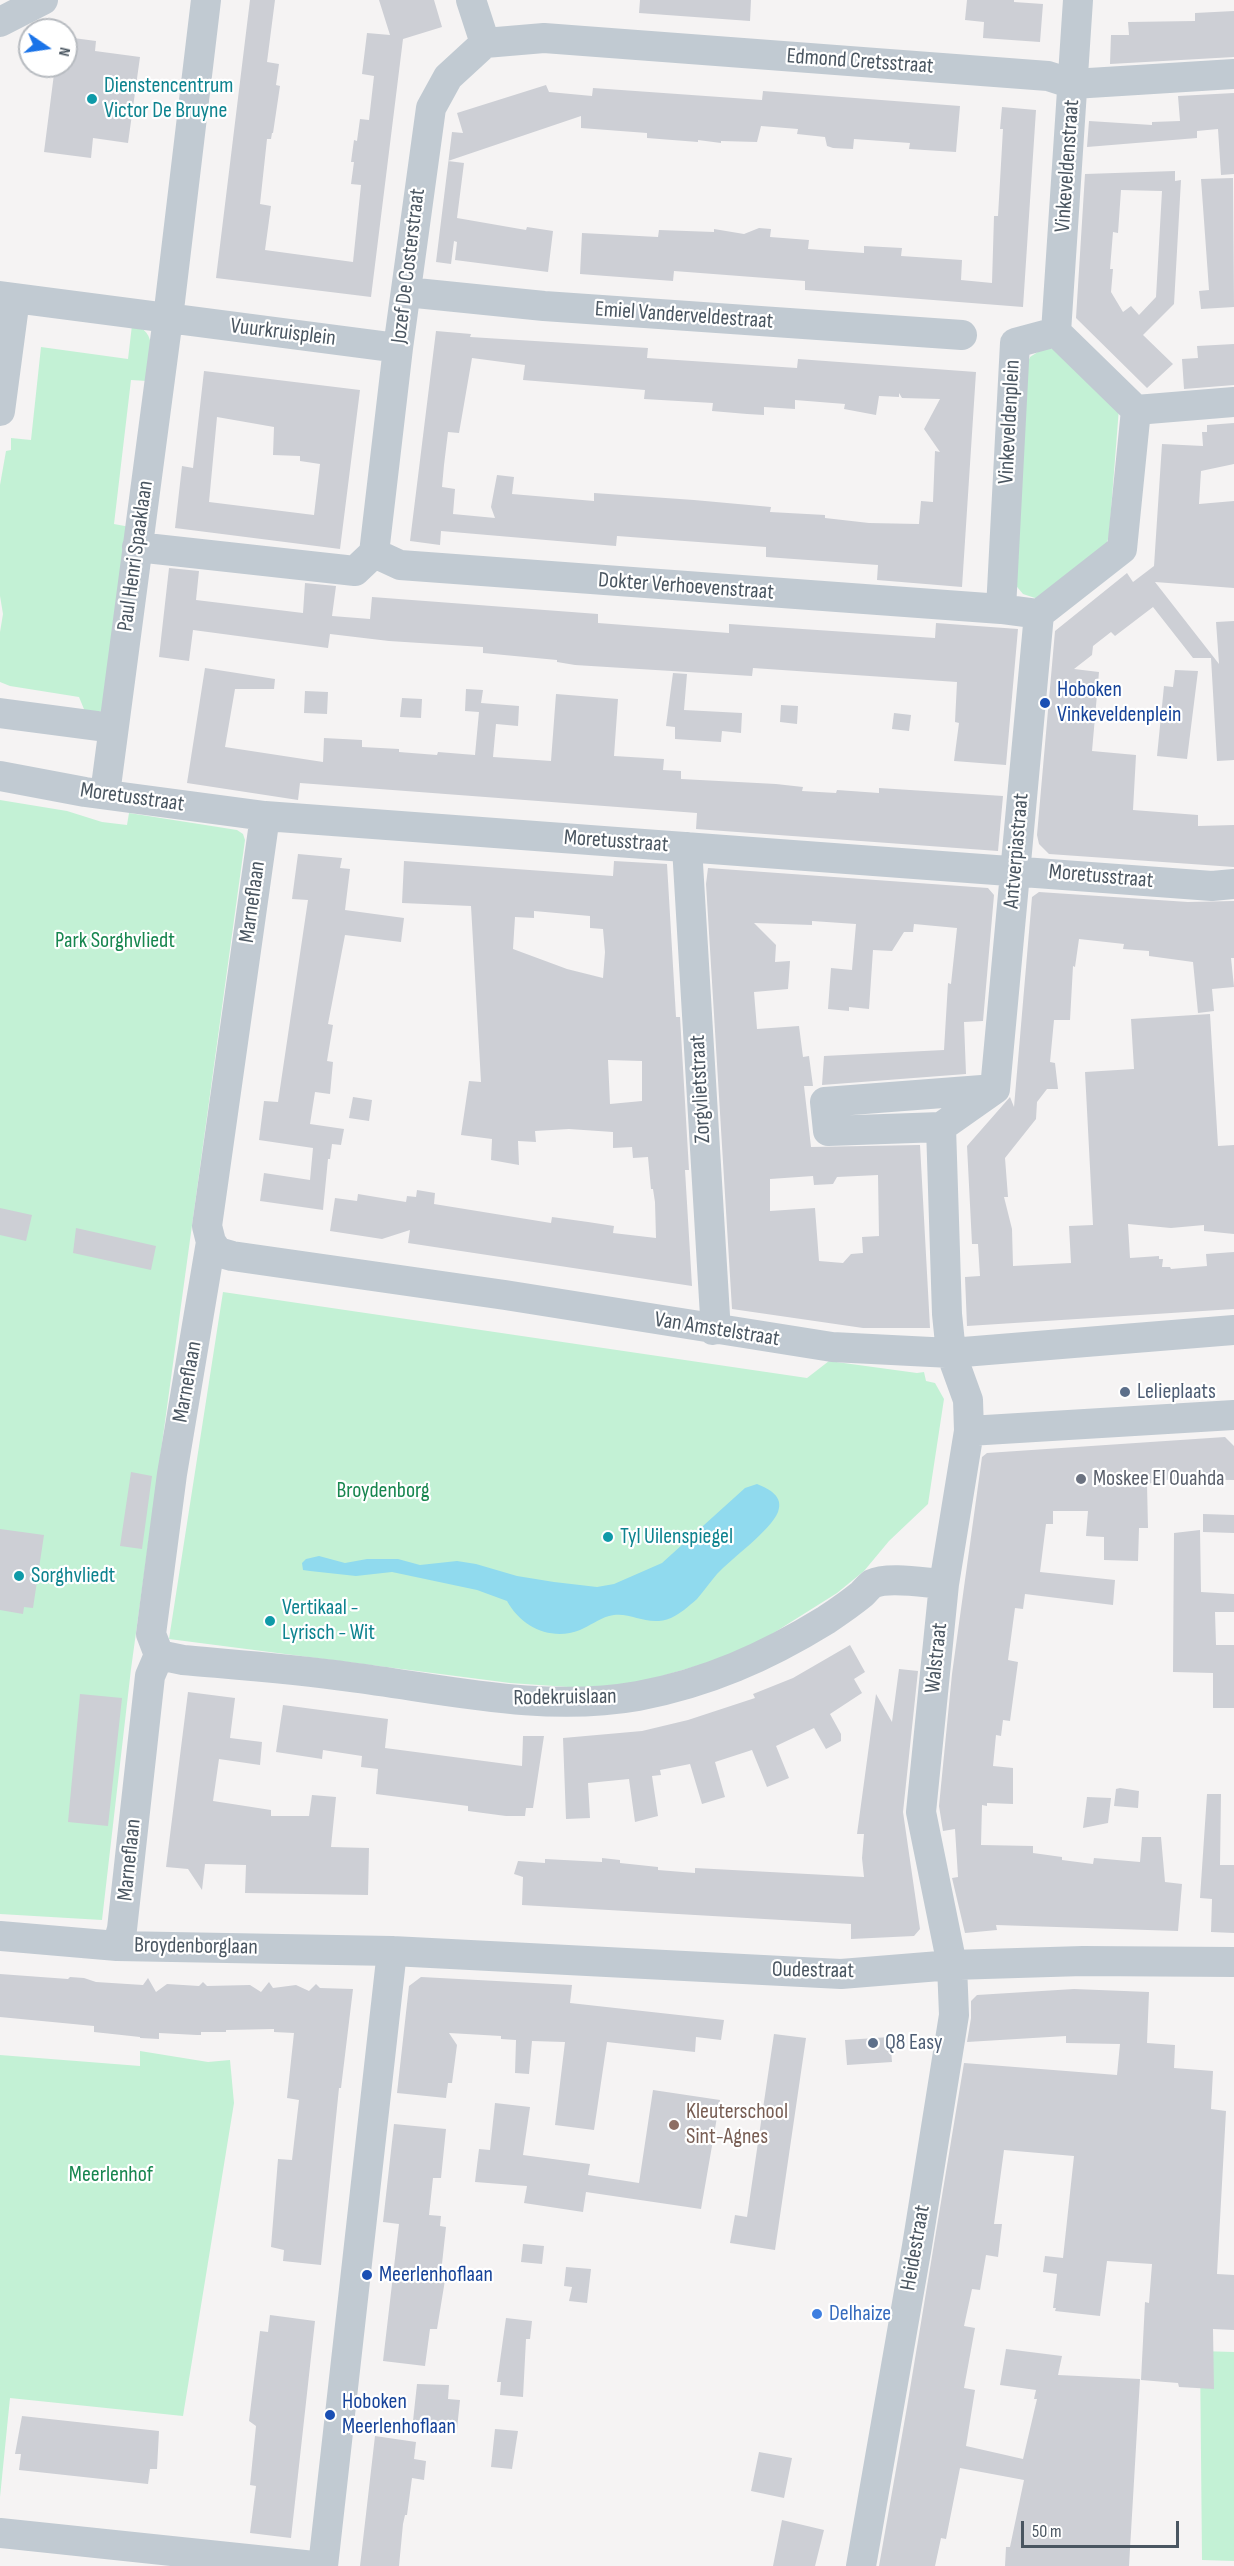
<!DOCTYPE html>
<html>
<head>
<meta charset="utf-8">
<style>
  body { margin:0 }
  #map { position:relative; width:1234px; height:2566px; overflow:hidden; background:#f5f3f3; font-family:"Sofia Sans Condensed",sans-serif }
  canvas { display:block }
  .north { position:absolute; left:18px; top:18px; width:60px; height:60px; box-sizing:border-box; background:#fff; border:2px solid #b7bbc0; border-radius:50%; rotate:103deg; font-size:16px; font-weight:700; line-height:24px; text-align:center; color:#4a5661 }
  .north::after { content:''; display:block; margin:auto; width:21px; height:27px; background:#1a73e8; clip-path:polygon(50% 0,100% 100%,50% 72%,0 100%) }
  .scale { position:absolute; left:1021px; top:2521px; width:158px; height:27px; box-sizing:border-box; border:3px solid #4a5661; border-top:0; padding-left:8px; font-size:18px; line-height:21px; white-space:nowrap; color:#4a5661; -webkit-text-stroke:4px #fff; paint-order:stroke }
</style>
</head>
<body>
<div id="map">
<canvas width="1234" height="2566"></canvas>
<div class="north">N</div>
<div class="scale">50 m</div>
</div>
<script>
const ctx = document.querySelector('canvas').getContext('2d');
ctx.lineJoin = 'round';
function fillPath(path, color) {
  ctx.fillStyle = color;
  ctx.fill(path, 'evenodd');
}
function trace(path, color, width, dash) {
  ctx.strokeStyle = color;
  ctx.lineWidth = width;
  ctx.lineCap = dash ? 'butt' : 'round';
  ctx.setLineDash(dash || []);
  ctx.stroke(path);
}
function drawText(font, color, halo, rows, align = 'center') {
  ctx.font = font + ' "Sofia Sans Condensed",sans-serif';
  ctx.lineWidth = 4.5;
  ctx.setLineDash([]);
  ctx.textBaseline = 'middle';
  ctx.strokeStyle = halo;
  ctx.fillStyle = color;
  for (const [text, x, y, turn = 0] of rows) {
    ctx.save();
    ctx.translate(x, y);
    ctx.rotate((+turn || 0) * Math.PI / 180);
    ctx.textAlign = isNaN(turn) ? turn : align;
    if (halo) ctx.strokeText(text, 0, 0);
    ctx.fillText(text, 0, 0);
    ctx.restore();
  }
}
const green = new Path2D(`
  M132 325C160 330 150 360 147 381L131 380 114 524 130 527 109 710 86 714 79 697 10 686 0 682V632L3 614 0 596V485L6 451 11 450V438L31 440 41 347 128 359Z
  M1044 348 1062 349 1119 408 1109 536 1103 555 1038 599 1023 594 1013 582 1025 370 1030 357Z
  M0 800 67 811 102 822 127 825 129 813 237 830 243 834 245 840 131 1669 102 1920 0 1914Z
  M223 1292 807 1378 829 1361 917 1373 924 1372 926 1381 935 1383 944 1399 928 1504 889 1541 864 1571 837 1593 764 1639 727 1657 645 1681 601 1687H568L510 1683 169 1639Z
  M140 2051 208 2062 230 2060 234 2103 183 2416 10 2398 0 2497V2055L140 2066Z
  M1200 2351 1234 2352V2561L1202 2560Z`);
const water = new Path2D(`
  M757 1484C769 1489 784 1496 778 1512 770 1531 732 1558 717 1574 710 1582 704 1591 697 1599 689 1606 680 1614 671 1618 646 1628 631 1610 609 1616 598 1619 590 1626 580 1630 552 1641 522 1628 507 1601L477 1590 392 1572 356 1576 310 1571 303 1570 302 1563 306 1559 319 1556 345 1563 367 1559H398L420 1565 457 1561 476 1564 517 1576 554 1582 597 1587 614 1584 662 1563 745 1488Z`);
const building = new Path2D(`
  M250 0H275L267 62 279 64 276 85 280 86 273 133H272L271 139H267L260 204 271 206 265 250 353 262 361 185 351 184 354 162H351L354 140 357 141 360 119 369 120 374 76 362 74 367 33 390 35 379 0H434L442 27 403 39 371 297 216 278Z
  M640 0H751L750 21 639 13Z
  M967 0H1014V2L1043 4 1040 42 983 38 984 22 965 20Z
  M1234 11V57L1110 64 1111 35H1129L1128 22 1195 21V13Z
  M66 37 96 41 95 51 140 57 128 143 93 138 91 158 44 152 55 66H66Z
  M546 85 549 92 592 96 593 88 762 100 763 91 960 106 956 152 909 149 910 143 854 139 853 149 833 148 827 146 825 137 797 134 798 129 761 126 757 142 721 141V143L698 140V142L647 138V133L581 128V116L448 161 464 163 457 218 526 230 527 227 553 231 548 272 455 260 457 242 454 241 451 264 436 262 452 132 463 133 457 113Z
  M1234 93V174L1221 175 1218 129 1197 131V138L1087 147 1089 121 1152 125V122L1180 121 1178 96Z
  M1002 107 1036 110 1023 307 805 290V281L674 271 673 281 580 274 582 233 658 237 659 230 714 232V229L744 234 759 228 771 229 770 237 809 240 808 249 864 253V246L902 248 901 256 962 260 961 280 992 283 994 216H998L1003 129H1000Z
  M1175 171V181L1181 180 1174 304 1143 335 1173 364 1147 388 1076 318 1085 174ZM1121 190 1162 191 1156 297 1139 315 1131 306 1123 312 1111 292 1113 269H1110L1113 232 1118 233Z
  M1233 178 1234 307 1201 309 1199 291 1209 290 1201 179Z
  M436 331 471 334 470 337 648 348 647 358 797 368 798 359 976 372 962 587 877 580 878 565 766 557V547L617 536 616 546 441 531 440 545 410 541ZM472 358 525 365 523 380 645 390 644 399 713 403 712 411 747 414 764 415V407L795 409V400L845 404 844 409 876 415 879 396 899 397V393L902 398 940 399 924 429 940 452 935 451 933 502 921 501 919 524 869 523 825 518V515L770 512 771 507 694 500 594 493V501L512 494 514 477 497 475 491 507 495 518 453 514 455 489 442 487 444 465 448 432 459 433Z
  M1234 344V385L1184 389 1182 359 1198 358 1197 346Z
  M204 371 360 390 340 549 175 528 182 466 193 468ZM217 417 274 427 273 455 300 456V461L320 464 314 515 209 502Z
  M1234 423V464L1201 471 1199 504 1234 501V588L1155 582 1219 664 1216 622 1234 621V760L1217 761 1211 658H1193L1153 607 1115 636 1111 632 1093 646 1092 655 1074 669 1099 672 1092 751 1136 755 1133 810 1198 815V826L1234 825V867L1049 854 1039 844 1037 835 1055 631 1127 573 1133 582 1154 566 1162 444 1203 446 1202 432H1207V425Z
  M169 568 199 571 196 600 303 613 305 583 336 586 332 616 370 619 372 597 598 614V623L729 633V624L935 638 936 623 1018 629 1006 765 954 761 959 723 955 722 957 682 753 668 752 676 575 665 557 662V660L483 653V647L389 641 330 634 328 648 193 630 189 661 159 657Z
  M205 668 275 679 274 689H235L225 747 323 762 324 738 362 740V747L399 749V752L437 755 438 752 475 755 479 712 465 711 466 689 483 690 481 703 519 706 518 726 496 724 493 757 551 761 556 694 618 699 614 756 664 759 663 770 681 771V779L776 784 803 787 802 791 836 793 837 790 879 793V788L1003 796 998 851 696 829 697 813 300 783 298 800 187 783Z
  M1175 670 1198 671 1187 759 1157 756 1164 686 1173 687Z
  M673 673 687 674 684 710 742 713 741 733 722 731 721 742 675 739V727L666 726Z
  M305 691 328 692 327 714 304 713Z
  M402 698 422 699 421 718 400 717Z
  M781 705 798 706 797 724 780 722Z
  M894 713 911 715 909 731 892 729Z
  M298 854 342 858 340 868 350 869 345 910 404 918 401 942 345 935 328 1024 333 1025 327 1061 333 1062 330 1094 315 1092 310 1124 344 1129 341 1145 332 1144 330 1159H328L323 1210 260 1201 264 1173 310 1180 313 1148 259 1140 264 1101 278 1102 308 900 292 899Z
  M404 861 613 876 614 861 667 864 676 1017H680L689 1170H685L692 1286 408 1243 410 1230 382 1239 330 1231 335 1198 357 1201 358 1194 406 1202 407 1196 416 1197 417 1190 435 1193 434 1204 551 1223 552 1217 588 1222 614 1226 613 1233 656 1238 655 1202 653 1189H651L648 1157 633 1158 632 1147 613 1148V1132L569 1129 535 1131 536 1142 518 1141 519 1165 491 1160 492 1139 461 1135 469 1081 481 1082 471 906 402 903ZM534 911 590 916V928L603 929 605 952 603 978 567 969 513 949 515 917 534 918ZM608 1060 642 1061V1101L610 1104Z
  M708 868 988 888 994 895 983 1021 964 1022 966 1074 822 1085 824 1056 944 1050 948 983 951 984 957 928 914 924 913 932H904L892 951 873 950 869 1009 849 1007V1011L828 1009 831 968 852 970 856 924 812 921V925L754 923 776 945 775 962 790 961 788 989 754 992 757 1029 799 1026 803 1057 809 1056 813 1086H804L811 1147 920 1145 930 1328H863L732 1309 706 884ZM878 1175 879 1236 862 1237 863 1253 851 1254 843 1263 819 1261 815 1208 770 1211V1179L813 1176 814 1185 833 1184 837 1177Z
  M1039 892 1188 902 1234 901V958H1231L1234 987 1212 989 1214 1011 1198 1013 1193 962 1149 956V951L1123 949 1124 944 1079 939 1075 967 1073 966 1070 1020H1054L1050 1062 1055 1063 1058 1089H1047L1037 1102 1036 1119 1005 1158 1008 1197H1004L1012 1229 1013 1266 1071 1263 1069 1226 1093 1225 1085 1072 1134 1069 1131 1019 1210 1014 1218 1146 1234 1145V1234L1204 1231V1225L1171 1228 1128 1224 1130 1258 1159 1256V1259H1163L1162 1267H1170L1171 1269 1207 1266 1206 1254 1234 1252V1309L967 1326 965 1277 980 1276 978 1244H972L967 1146 1010 1097 1014 1107 1032 897Z
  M353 1097 372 1100 369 1121 349 1118Z
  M0 1208 32 1215 26 1241 0 1235Z
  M76 1228 156 1246 151 1270 73 1253Z
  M1225 1437 1234 1446V1480L1171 1479 1147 1484 1148 1528H1139L1138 1561 1104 1560V1537L1086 1536 1088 1511H1053V1524H1046L1040 1572 1115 1580 1113 1605 1025 1594 1023 1609 1015 1608 1008 1660 1018 1662 1010 1721 1003 1720 1001 1736 996 1735 993 1766 1013 1768V1804L987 1803V1806L982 1805 981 1845 1033 1846V1853L1062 1857V1860L1093 1864 1094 1858 1140 1862 1142 1837H1161L1165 1882 1182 1884 1178 1931 996 1925 997 1930 965 1933 952 1878 958 1877 955 1829 943 1831 939 1806 952 1674 982 1457 987 1453Z
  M131 1472 152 1476 142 1549 120 1546Z
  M1203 1514 1234 1515V1533L1203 1532Z
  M0 1529 44 1535 33 1608 24 1607 23 1614 0 1610Z
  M1200 1530 1201 1592 1234 1594V1612H1215L1216 1645H1234V1708H1213V1673L1173 1672 1174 1533Z
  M850 1645 865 1672 854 1679 862 1693 830 1714 841 1734V1741L826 1749 814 1728 776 1746 789 1778 767 1787 752 1750 715 1762 725 1797 702 1804 690 1764 660 1770 661 1775 652 1776 658 1816 635 1822 629 1779 588 1783 590 1818 566 1819 563 1738 642 1731 688 1720 755 1698 753 1694 793 1678Z
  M899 1669 918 1671 903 1812 920 1929 914 1936 851 1939V1924L522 1905 523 1877 514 1874 518 1861 545 1863V1859L602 1862V1858L620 1860V1863L658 1867V1870L695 1873V1868L864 1877 862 1858 864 1834H857L876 1694 892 1722Z
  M188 1692 235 1698 230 1738 262 1742 260 1765 219 1759 213 1801 271 1810V1816H309L312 1795 336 1797 331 1847 369 1848 368 1895 245 1893 246 1865 205 1864 202 1890 188 1869 166 1867Z
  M80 1694 122 1698 108 1826 68 1822Z
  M283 1705 388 1719 385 1748 522 1766 523 1736H544L533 1808H526L525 1816H506L468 1811V1806L376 1794 378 1769 361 1767 362 1756 323 1750 322 1759 276 1752Z
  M1120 1788 1139 1791 1138 1808 1114 1806 1116 1789Z
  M1207 1794H1221L1220 1865H1234V1933L1211 1932 1212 1899 1200 1898Z
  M1087 1797 1111 1798 1108 1823 1083 1828Z
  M0 1974 68 1979 70 1977 84 1978 96 1982 143 1985 148 1978 156 1992 167 1984 199 1986 203 1982 207 1986 250 1985 261 1992 269 1982 273 1988 296 1985 309 1991 316 1984 320 1988 353 1989 341 2088H339L321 2265 283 2261 284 2250 271 2247 278 2159 292 2160 299 2100 287 2098 294 2033 274 2032V2029L226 2030V2032H201V2035H197L159 2033V2039L140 2038V2037L94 2032V2026L0 2017Z
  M421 1977 572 1985 570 2003 724 2020 721 2040 696 2037 695 2052 607 2042 594 2130 555 2125 565 2042 532 2041 529 2074 515 2073 516 2040 501 2039V2036L449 2033 457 2045 452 2083H448L446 2098 397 2093 409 1986Z
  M1074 1989 1149 1992 1147 2043 1175 2045 1174 2068 1213 2071 1211 2109 1226 2111 1217 2274 1234 2275V2330L1213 2329 1214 2389 1179 2387 1178 2383 1141 2380 1145 2302 1149 2303 1152 2264 1107 2261 1100 2316 1055 2311 1056 2308H1053L1057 2274 1043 2272 1045 2256 1063 2258 1074 2156 1004 2150 994 2224H1002L998 2257 986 2255 980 2290 972 2289 964 2326 975 2328 964 2388 975 2390 966 2446 1023 2459 1037 2399H1034L1036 2390 1000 2385 1006 2349 1062 2356 1058 2375 1140 2379 1129 2566H1005L1006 2547H1010L1024 2480 960 2468 946 2539 941 2538 935 2566H879L907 2407 964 2063 1117 2075 1120 2044 1066 2043V2036L967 2042 971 2018V2001L977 1995Z
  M774 2034 806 2038 775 2250 730 2243 735 2215 747 2217Z
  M890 2037 892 2062 847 2065 845 2040Z
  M653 2090 720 2100 701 2209 586 2192 583 2212 524 2203 527 2186 475 2182 479 2149 490 2150 495 2103 530 2107 523 2155 590 2164 588 2175 639 2183Z
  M394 2124 446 2129 441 2178H433L429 2215 441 2216 440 2226 446 2227 441 2273 446 2274 437 2329H430L425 2366 383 2361 399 2224 383 2222Z
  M523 2244 544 2246 542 2264 521 2262Z
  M566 2267 591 2269 587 2303 569 2301 572 2287 564 2286Z
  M270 2315 315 2321 291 2538 250 2533 256 2486 250 2485 256 2426 249 2421 260 2331 268 2332Z
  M506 2318 532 2321 530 2339H526L523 2397 500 2395 501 2382H497Z
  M417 2384 449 2385 448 2399 460 2400 457 2429 413 2421Z
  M22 2416 159 2431 157 2469H150L148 2484 19 2470 21 2454H15Z
  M495 2429 518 2431 512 2469 491 2467Z
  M375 2436 416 2442 414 2459 426 2461 424 2480 412 2478 407 2515H405L403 2524 399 2566H360Z
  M759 2452 792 2458 784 2498 751 2491Z
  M782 2520 824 2530 815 2566H773Z`);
const minor = new Path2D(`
  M0 22 43 0
  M485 43 544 38 1048 76 1073 84 1234 74
  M406 292 544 306 962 335
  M0 296 398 348
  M1056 332 1136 410 1122 549 1039 614 1001 609 1015 343Z
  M1056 332 1078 0
  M1136 410 1234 402
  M0 411 15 298
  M137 547 355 571 374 553
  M374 553 400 565 1001 609
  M374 553 398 348 431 108 448 77 485 43 471 0
  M0 713 113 728
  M0 776 85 792 265 816 1212 886 1234 884
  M105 794 168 318 206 0
  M687 847 715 1316 713 1330
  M941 1127 828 1131 825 1102 995 1089
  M211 1242 218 1252 232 1256 505 1295 832 1347 951 1353 1234 1330
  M969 1431 1234 1415
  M159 1655 183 1660C239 1665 295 1669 350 1677 445 1689 542 1713 638 1696 707 1683 766 1657 826 1620 838 1612 851 1603 862 1594 865 1591 869 1586 872 1584 888 1576 926 1583 944 1584
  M0 1936 117 1946 392 1951 841 1974 952 1965 1083 1961 1234 1962
  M117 1946 122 1929 150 1676 159 1655 151 1634 172 1474 211 1242 207 1226 265 816
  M0 2533 314 2566
  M323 2566 392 1951
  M861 2566 917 2246 954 2015 952 1965 921 1812 944 1584 969 1431 968 1400 951 1353 947 1314 941 1127 995 1089 1039 614`);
const markers = [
  [92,99,6,"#0f9aa8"],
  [1045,703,6,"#1a4fb4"],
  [1125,1392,6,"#5c6f8a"],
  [1081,1479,6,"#6b7280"],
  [608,1537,6,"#0f9aa8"],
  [19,1576,6,"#0f9aa8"],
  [270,1621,6,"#0f9aa8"],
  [873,2043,6,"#5c6f8a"],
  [674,2125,6,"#8d6e63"],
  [367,2275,6,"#1a4fb4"],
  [817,2314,6,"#3f7fe0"],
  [330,2415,6,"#1a4fb4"]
];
const streetNames = [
  ["Edmond Cretsstraat",860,62,4],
  ["Vinkeveldenstraat",1068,166,-86],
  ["Jozef De Costerstraat",409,266,-83],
  ["Emiel Vanderveldestraat",684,316,4],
  ["Vuurkruisplein",283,333,7],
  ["Vinkeveldenplein",1010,422,-87],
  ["Paul Henri Spaaklaan",136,556,-82],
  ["Dokter Verhoevenstraat",686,587,4],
  ["Moretusstraat",132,798,8],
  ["Moretusstraat",616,842,4],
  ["Antverpiastraat",1017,851,-85],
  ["Moretusstraat",1101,877,5],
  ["Marneflaan",253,902,-82],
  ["Zorgvlietstraat",701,1089,-93],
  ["Van Amstelstraat",717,1330,9],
  ["Marneflaan",188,1382,-80],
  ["Walstraat",937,1658,-84],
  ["Rodekruislaan",565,1698,-1],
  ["Marneflaan",130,1860,-84],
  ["Broydenborglaan",196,1947,1],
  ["Oudestraat",813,1971,1],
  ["Heidestraat",916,2248,-80]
];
const cultureNames = [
  ["Dienstencentrum",104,86],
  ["Victor De Bruyne",104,111],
  ["Tyl Uilenspiegel",620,1537],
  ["Sorghvliedt",31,1576],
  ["Vertikaal -",282,1608],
  ["Lyrisch - Wit",282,1633]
];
const transitNames = [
  ["Hoboken",1057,690],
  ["Vinkeveldenplein",1057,715],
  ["Meerlenhoflaan",379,2275],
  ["Hoboken",342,2402],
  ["Meerlenhoflaan",342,2427]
];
const parkNames = [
  ["Park Sorghvliedt",115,941],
  ["Broydenborg",383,1491],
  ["Meerlenhof",111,2175]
];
const serviceNames = [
  ["Lelieplaats",1137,1392],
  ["Q8 Easy",885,2043]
];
const worshipNames = [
  ["Moskee El Ouahda",1093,1479]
];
const educationNames = [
  ["Kleuterschool",686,2112],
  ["Sint-Agnes",686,2137]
];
const shopNames = [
  ["Delhaize",829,2314]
];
fillPath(green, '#c3f1d5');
fillPath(water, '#90daee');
fillPath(building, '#cdcfd5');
trace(minor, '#c1cad2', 30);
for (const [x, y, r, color] of markers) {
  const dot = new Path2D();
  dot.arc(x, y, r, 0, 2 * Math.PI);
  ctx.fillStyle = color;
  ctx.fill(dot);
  trace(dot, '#fff', 2);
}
drawText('22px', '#4a5661', '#fff', streetNames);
drawText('22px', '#0d838f', '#fff', cultureNames, 'left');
drawText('22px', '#164399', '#fff', transitNames, 'left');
drawText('22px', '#17864f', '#fff', parkNames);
drawText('22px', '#4e5e75', '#fff', serviceNames, 'left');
drawText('22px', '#5b616d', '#fff', worshipNames, 'left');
drawText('22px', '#785e54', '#fff', educationNames, 'left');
drawText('22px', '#366cbe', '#fff', shopNames, 'left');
</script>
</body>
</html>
